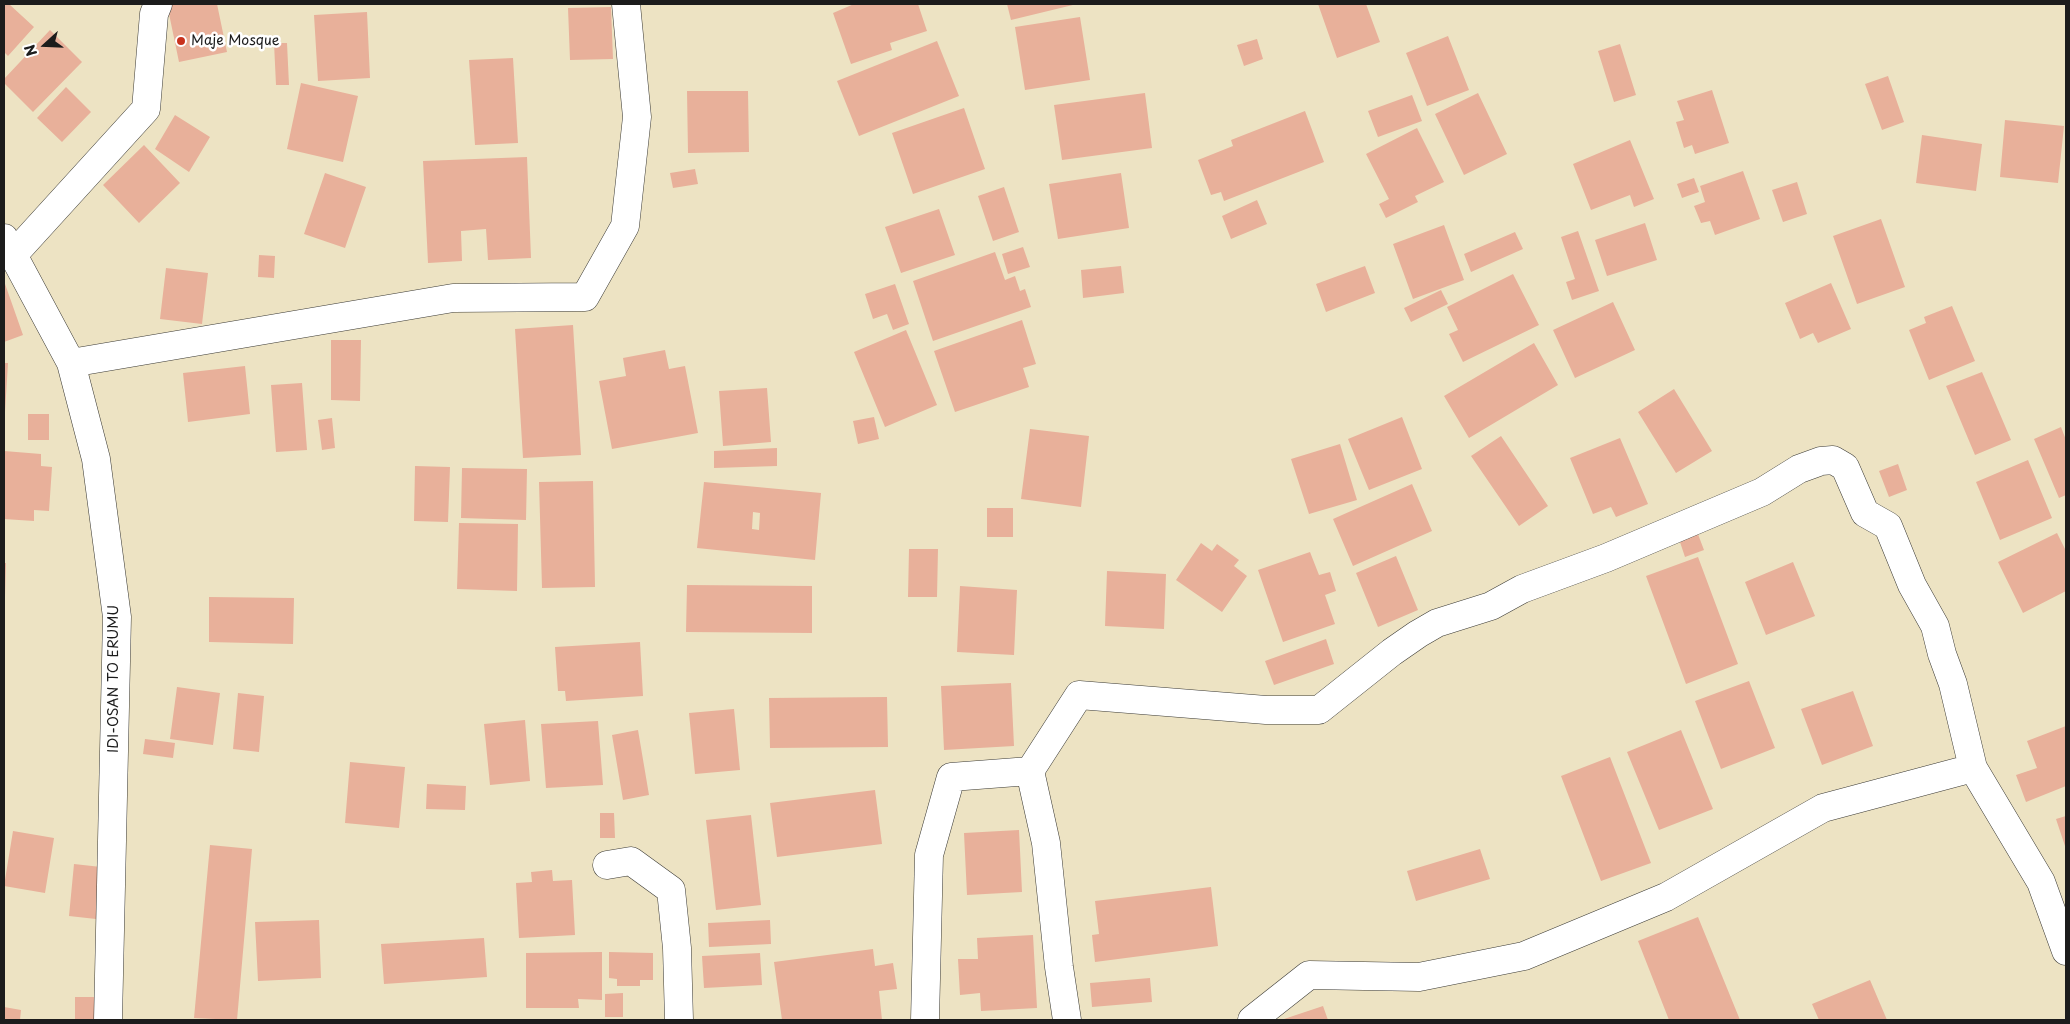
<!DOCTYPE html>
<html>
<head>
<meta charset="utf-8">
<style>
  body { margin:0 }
  #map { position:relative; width:2070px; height:1024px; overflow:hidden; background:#ede3c3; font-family:"Playpen Sans",sans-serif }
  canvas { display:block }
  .frame { position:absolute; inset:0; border:5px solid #1c1c1c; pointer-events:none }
  .north { position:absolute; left:20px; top:20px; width:50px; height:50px; -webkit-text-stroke:4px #fff; paint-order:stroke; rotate:250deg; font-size:14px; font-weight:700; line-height:20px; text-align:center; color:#1c1c1c }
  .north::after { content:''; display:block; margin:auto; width:18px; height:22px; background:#1c1c1c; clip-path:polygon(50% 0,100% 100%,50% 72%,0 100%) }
</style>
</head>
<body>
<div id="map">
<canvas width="2070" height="1024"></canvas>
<div class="frame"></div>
<div class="north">N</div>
</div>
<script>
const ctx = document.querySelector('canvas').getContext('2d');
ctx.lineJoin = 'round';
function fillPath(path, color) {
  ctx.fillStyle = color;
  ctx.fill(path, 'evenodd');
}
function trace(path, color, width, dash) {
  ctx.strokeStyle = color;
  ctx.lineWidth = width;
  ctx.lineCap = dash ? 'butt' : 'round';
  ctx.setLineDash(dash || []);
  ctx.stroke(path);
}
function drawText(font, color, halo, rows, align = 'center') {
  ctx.font = font + ' "Playpen Sans",sans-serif';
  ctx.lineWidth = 5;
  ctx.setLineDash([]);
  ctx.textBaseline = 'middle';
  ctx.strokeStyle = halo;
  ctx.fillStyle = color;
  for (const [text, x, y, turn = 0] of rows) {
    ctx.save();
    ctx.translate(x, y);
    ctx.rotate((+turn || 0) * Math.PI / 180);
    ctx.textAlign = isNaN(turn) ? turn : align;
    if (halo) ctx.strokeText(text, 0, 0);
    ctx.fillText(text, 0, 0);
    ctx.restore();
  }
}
const building = new Path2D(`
  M4 4H9L34 27 8 56 4 52Z
  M167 4H217L227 52 179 62Z
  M854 4H918L927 31 890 43 892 50 851 64 833 13Z
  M1007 4H1077L1011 20Z
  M1318 4H1366L1380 42 1337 58Z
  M611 7 613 59 570 60 568 8Z
  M367 12 370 78 318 81 314 15Z
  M1080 17 1090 80 1025 90 1015 27Z
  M50 30 82 62 33 112 4 83V79Z
  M1448 36 1469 90 1427 106 1406 53Z
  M1257 39 1263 59 1244 66 1237 45Z
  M937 41 959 96 859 136 837 81Z
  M274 43H287L289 85H276Z
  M1620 44 1636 95 1614 102 1598 51Z
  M513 58 518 143 475 145 469 60Z
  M1888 76 1904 122 1882 130 1865 84Z
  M301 83 358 96 343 162 287 149Z
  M66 87 91 112 62 142 37 118Z
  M1712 90 1729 143 1695 154 1692 145 1684 148 1676 122 1684 120 1677 101Z
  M687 91H748L749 152 688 153Z
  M1145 93 1152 148 1062 160 1054 105Z
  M1478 93 1507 154 1464 175 1435 114Z
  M1412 95 1422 121 1378 137 1368 111Z
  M964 108 985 169 913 194 892 133Z
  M1305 111 1324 162 1224 201 1221 192 1211 195 1198 160 1233 146 1231 140Z
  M175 115 210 137 189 172 155 149Z
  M2005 120 2064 126 2058 183 2000 177Z
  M1417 128 1444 182 1415 196 1418 202 1386 218 1379 204 1389 199 1366 154Z
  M1922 135 1982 144 1976 191 1916 183Z
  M1630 140 1654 199 1634 207 1630 195 1591 210 1573 164Z
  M144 145 180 183 139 223 103 185Z
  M527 157 531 258 488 260 486 229 461 231 462 261 428 263 423 161Z
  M695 169 698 184 673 188 670 173Z
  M1743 171 1760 219 1715 235 1710 221 1701 223 1694 206 1705 202 1700 186Z
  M325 173 366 187 345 248 304 234Z
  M1121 173 1129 228 1058 239 1049 184Z
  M1694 178 1699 192 1682 198 1677 184Z
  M1797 182 1807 214 1783 222 1772 190Z
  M1004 187 1019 232 993 241 978 196Z
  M1257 200 1267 224 1231 239 1222 216Z
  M939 209 955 255 901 273 885 227Z
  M1881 219 1905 287 1857 304 1833 236Z
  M1645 223 1657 260 1607 276 1595 240Z
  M1444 225 1464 280 1413 299 1393 244Z
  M1578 231 1599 291 1572 300 1566 282 1575 279 1561 237Z
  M1515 232 1523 249 1471 272 1464 254Z
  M1023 247 1030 267 1008 274 1002 254Z
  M995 252 1005 280 1015 276 1020 291 1025 289 1031 307 933 341 913 281Z
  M259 255 275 256 274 278 258 277Z
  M1121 266 1124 293 1083 298 1081 270Z
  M1365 266 1375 293 1326 312 1316 284Z
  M166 268 208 273 202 324 160 319Z
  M1513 274 1539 325 1463 362 1449 334 1458 330 1447 307Z
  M4 281 23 335 4 342Z
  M1831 283 1851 329 1818 343 1813 333 1800 339 1785 303Z
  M895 284 909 324 893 330 887 314 873 319 865 294Z
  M1441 290 1448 304 1411 322 1404 308Z
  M1613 302 1635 350 1575 378 1553 330Z
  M1952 306 1975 361 1929 380 1909 330 1926 323 1924 317Z
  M1022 320 1036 364 1023 368 1029 387 955 412 934 351Z
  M573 325 581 455 523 458 515 329Z
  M906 330 937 405 885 427 854 352Z
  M331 340H361L360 401 331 400Z
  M1534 343 1558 385 1469 438 1444 396Z
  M665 350 669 369 685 366 698 433 612 449 599 381 626 376 623 358Z
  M4 363H8L5 412H4Z
  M245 366 250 414 188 422 183 373Z
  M1982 372 2011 440 1975 455 1946 386Z
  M302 383 307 450 276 452 271 385Z
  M767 388 771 442 723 446 719 391Z
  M1674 389 1712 451 1676 473 1638 412Z
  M28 414H49V440H28Z
  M874 417 879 439 858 444 853 421Z
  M1402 417 1422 469 1369 490 1348 439Z
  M332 418 335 448 322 450 318 420Z
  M2061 427 2066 440V495L2059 498 2034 439Z
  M1030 429 1089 436 1081 507 1021 499Z
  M1501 436 1548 506 1519 526 1471 456Z
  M1620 438 1648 504 1616 517 1611 507 1593 514 1570 458Z
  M1340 444 1357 500 1309 514 1291 459Z
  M777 448V466L714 468V451Z
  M4 451 41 454V466L52 467 49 511 34 510V521L4 519Z
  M2028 460 2052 518 2000 540 1976 482Z
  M1898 464 1907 490 1889 497 1879 471Z
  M415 466 450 467 448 522 414 521Z
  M462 468 527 469 526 520 461 518Z
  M593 481 595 587 542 588 539 482Z
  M704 482 821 493 815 560 697 548ZM753 512 760 513 759 530 752 529Z
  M1412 484 1432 531 1353 566 1333 519Z
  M987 508H1013V537H987Z
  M459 523 518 524 517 591 457 589Z
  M1696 529 1704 550 1685 557 1678 536Z
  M2057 533 2066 551V591L2023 613 1998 562Z
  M1201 543 1212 551 1217 544 1239 560 1234 566 1247 576 1222 612 1176 580Z
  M909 549H938L937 597H908Z
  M1310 552 1319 575 1330 572 1336 591 1325 595 1335 624 1283 642 1258 570Z
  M1396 556 1418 610 1378 627 1356 573Z
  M1698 557 1738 664 1686 684 1646 576Z
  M1793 562 1815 616 1766 635 1745 582Z
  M4 563H6L5 597H4Z
  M1107 571 1166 574 1164 629 1105 626Z
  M687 585 812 586V633L686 632Z
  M960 586 1017 590 1014 655 957 652Z
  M209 597 294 598 293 644 209 642Z
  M1326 639 1334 664 1274 685 1265 661Z
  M640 642 643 696 566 701 565 691H558L555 647Z
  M1749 681 1775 748 1721 769 1695 701Z
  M1011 683 1014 746 944 750 941 686Z
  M177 687 220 693 213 745 170 739Z
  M1853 691 1873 746 1822 765 1801 709Z
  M238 693 264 696 259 752 233 749Z
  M887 697 888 747 770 748 769 698Z
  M734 709 740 770 695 774 689 713Z
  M525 720 530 781 490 785 484 724Z
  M598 721 603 785 546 788 541 724Z
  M2066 726V786L2026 802 2016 775 2037 768 2027 741Z
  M638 730 649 795 623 800 612 735Z
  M1681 730 1713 809 1659 830 1627 752Z
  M145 739 175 743 173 758 143 754Z
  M1610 757 1651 863 1601 881 1561 776Z
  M350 762 405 767 399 828 345 823Z
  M427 784 466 786 465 810 426 809Z
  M875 790 882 844 777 857 770 803Z
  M600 813H614L615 838H600Z
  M751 815 761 905 716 910 706 820Z
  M2066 816V849L2056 819Z
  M1019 830 1022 892 967 895 964 833Z
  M13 831 54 838 45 893 4 886Z
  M210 845 252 849 237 1020 194 1018Z
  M1480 849 1490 879 1416 901 1407 871Z
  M74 864 101 867 96 919 69 916Z
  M552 870 553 881 572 880 575 935 519 938 516 883 532 882 531 872Z
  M1211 887 1218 946 1095 962 1092 935 1099 934 1095 901Z
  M1698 917 1740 1020H1669L1638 941Z
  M319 920 321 978 258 981 255 922Z
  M770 920 771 944 709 947 708 923Z
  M1033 935 1037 1008 981 1011 980 993 960 995 958 959H978L977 938Z
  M484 938 487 977 384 984 381 944Z
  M873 949 875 966 893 963 897 989 879 991 882 1020H782L774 962Z
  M602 952V1000L578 999 579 1008H526V953Z
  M609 952 653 953V980H640V986H617V979L609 978Z
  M760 953 762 985 704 988 702 956Z
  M1150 978 1152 1002 1092 1007 1090 983Z
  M1870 980 1887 1020H1819L1812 1004Z
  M623 993V1017H605V994Z
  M75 997H100L101 1020H75Z
  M1323 1006 1328 1020H1281Z
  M4 1007 21 1010 20 1020H4Z`);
const minor = new Path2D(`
  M4 238 71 363 96 459 117 617 108 1020
  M14 254 146 109 154 14 158 4
  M71 363 453 298 585 297 625 226 637 117 626 4
  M1030 771 1079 695 1266 710H1319L1392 652 1418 634 1437 623 1491 606 1522 589 1606 558 1762 492 1799 469 1821 461 1833 460 1845 467 1865 513 1888 526 1912 585 1935 626 1942 654 1953 684 1973 768 2041 882 2066 951
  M607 865 631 861 671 890 677 948 679 1020
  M925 1020 929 855 951 777 1030 771 1046 843 1059 967 1067 1020
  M1252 1020 1309 975 1419 977 1524 956 1666 897 1823 808 1973 768`);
const markers = [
  [181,41,5,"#c8321e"]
];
const poiNames = [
  ["Maje Mosque",191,41]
];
const streetNames = [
  ["IDI-OSAN TO ERUMU",114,679,-90]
];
fillPath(building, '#e8b09a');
trace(minor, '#3b3a35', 29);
trace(minor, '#fff', 28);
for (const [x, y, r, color] of markers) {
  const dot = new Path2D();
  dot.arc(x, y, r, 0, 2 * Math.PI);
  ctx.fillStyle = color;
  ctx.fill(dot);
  trace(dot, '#fff', 2);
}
drawText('14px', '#1c1c1c', '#fff', poiNames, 'left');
drawText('14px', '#1c1c1c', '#fff', streetNames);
</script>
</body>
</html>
